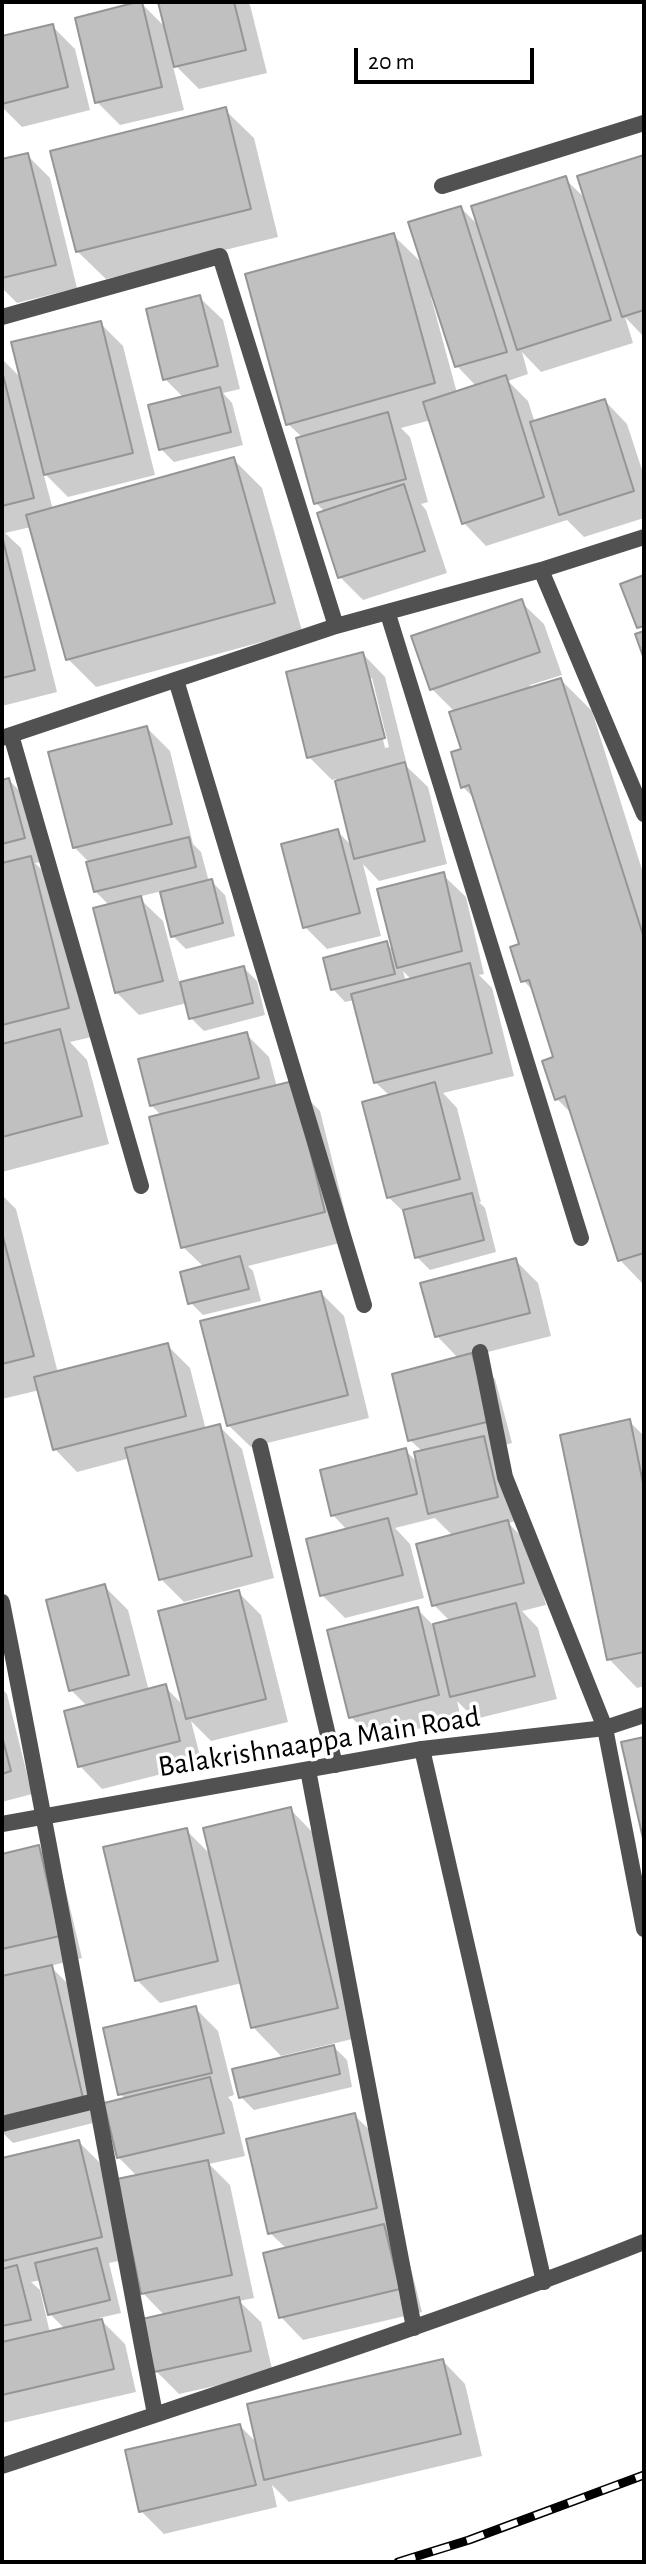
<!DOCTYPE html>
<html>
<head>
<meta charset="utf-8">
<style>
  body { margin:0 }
  #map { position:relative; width:646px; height:2564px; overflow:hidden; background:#fff; font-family:"Alegreya Sans",sans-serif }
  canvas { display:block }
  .frame { position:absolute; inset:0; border:4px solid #000; pointer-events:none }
  .scale { position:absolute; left:354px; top:48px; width:180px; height:36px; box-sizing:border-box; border:4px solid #000; border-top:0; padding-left:10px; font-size:24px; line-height:28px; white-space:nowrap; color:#000; -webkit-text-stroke:6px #fff; paint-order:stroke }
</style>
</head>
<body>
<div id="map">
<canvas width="646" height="2564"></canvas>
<div class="frame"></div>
<div class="scale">20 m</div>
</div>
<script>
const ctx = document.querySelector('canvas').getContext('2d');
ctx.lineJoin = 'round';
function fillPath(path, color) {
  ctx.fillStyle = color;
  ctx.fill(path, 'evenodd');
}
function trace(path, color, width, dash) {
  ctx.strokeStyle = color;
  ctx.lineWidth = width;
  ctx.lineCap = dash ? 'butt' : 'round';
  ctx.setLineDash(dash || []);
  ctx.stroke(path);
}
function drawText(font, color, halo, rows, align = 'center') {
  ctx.font = font + ' "Alegreya Sans",sans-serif';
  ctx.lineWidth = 7;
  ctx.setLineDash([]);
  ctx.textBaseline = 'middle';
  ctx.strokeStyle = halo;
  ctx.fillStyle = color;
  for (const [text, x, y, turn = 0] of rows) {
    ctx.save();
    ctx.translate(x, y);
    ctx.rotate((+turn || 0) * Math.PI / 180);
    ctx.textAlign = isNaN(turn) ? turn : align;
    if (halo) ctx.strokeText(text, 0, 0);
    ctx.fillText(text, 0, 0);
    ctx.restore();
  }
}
const shadow = new Path2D(`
  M160 2H247L250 5 267 73 199 89 172 62 184 110 120 125 97 102 141 3 167 29Z
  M52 26 75 49 90 110 22 127 2 107V38Z
  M225 110 254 138 278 237 106 279 77 251Z
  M27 155 50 178 77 288 17 303 2 288V161Z
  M644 157V337L625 317 633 343 541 372 522 352 528 374 508 381 528 401 535 423 605 401 627 424 644 476V518L584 537 567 520 486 546 464 523 431 420 401 428 410 437 428 502 421 504 426 510 447 573 363 600 340 577 325 512 316 503 303 438 288 424 393 235 425 266 461 208 480 227 565 179 587 200ZM434 296 457 366 477 387 457 393 431 297Z
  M200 298 223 320 240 389 223 393 232 403 243 445 174 462 161 449 184 398 165 379Z
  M100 323 123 346 155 475 68 497 43 472 53 510 234 460 262 488 302 631 96 687 68 659 31 527 5 533 21 548 57 692 2 706V359L22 379Z
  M521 602 544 624 562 675 530 685 531 689 561 680 592 711 644 876V1285L620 1260 573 1115 557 1099 556 1059 535 993 523 980 522 946 475 799 463 787V750L455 712 432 689Z
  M363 654 385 677 406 761 402 762 428 787 447 864 379 881 363 864 381 936 327 949 304 926 337 831 354 848 336 779 332 780 309 757ZM368 678H372L389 747 385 748Z
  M147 728 170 751 193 844 201 852 209 882H212L225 895 235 936 186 949 173 936 162 891 138 897 163 921 180 984 244 968 257 981 265 1015 204 1031 191 1018 187 1003 139 1015 116 992 110 906 95 891 90 863 74 847Z
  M9 780 31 803 46 861 35 863 58 886 96 1036 70 1042 87 1060 109 1144 2 1172V782Z
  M443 875 466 897 484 974 479 975 492 988 514 1076 443 1093 457 1108 481 1202H479L485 1208 496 1252 430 1270 417 1257 406 1214 388 1197 390 1096 375 1082 354 1000 345 1002 333 989 386 943 395 952ZM403 971 412 980 406 982Z
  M246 1034 269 1057 277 1087 292 1083 320 1111 352 1240 248 1266 253 1271 261 1301 203 1315 190 1302 204 1267 183 1247 162 1116 151 1105Z
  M2 1195 16 1209 58 1373 167 1345 190 1368 206 1430 219 1426 242 1449 274 1578 184 1602 161 1579 130 1458 77 1472 55 1449 40 1390 2 1399Z
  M515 1260 538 1283 551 1336 472 1356 495 1379 512 1443 493 1448 520 1520 508 1523 530 1545 546 1605 522 1611 538 1628 557 1699 475 1719 457 1701 461 1718 374 1740 351 1717 417 1609 434 1626 451 1622 434 1605 453 1536 435 1518 395 1528 410 1544 424 1598 345 1618 322 1595 348 1531 333 1515 405 1450 418 1463 423 1452 410 1440 459 1359 437 1336Z
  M321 1293 344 1316 369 1418 251 1447 228 1425Z
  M629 1421 644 1436V1686L637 1688 609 1659Z
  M105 1587 128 1610 149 1691 165 1687 185 1707 238 1592 261 1615 288 1722 211 1741 191 1721 202 1764 102 1789 80 1766 88 1707 71 1690Z
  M2 1689 7 1694 32 1794 2 1802Z
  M290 1809 318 1838 365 2036 281 2056 253 2027 242 1983 160 2003 137 1980 186 1830 212 1856Z
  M39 1848 61 1870 82 1958 50 1966 74 1990 105 2120 13 2143 2 2132V1856Z
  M195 2008 218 2031 234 2095 228 2097 232 2102 245 2156 209 2164 230 2185 254 2298 239 2301 261 2322 273 2373 179 2394 156 2371 165 2316 143 2293 138 2177 118 2157 126 2099 120 2094Z
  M334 2047 347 2060 352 2087 254 2110 241 2097Z
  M355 2116 378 2138 422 2312 303 2340 281 2317 287 2249 270 2233Z
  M79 2142 102 2165 124 2260 109 2263 121 2313 99 2318 125 2344 136 2392 2 2423V2160ZM41 2280 50 2314 65 2329 50 2333 40 2290 31 2282Z
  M443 2361 465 2384 482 2456 289 2502 272 2485 277 2507 164 2534 141 2511 240 2426 258 2444Z`);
const building = new Path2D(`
  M137 2H142L162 87 95 103 75 18Z
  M158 2H234L246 50 174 67Z
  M53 24 68 87 2 104V36Z
  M226 107 251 209 76 252 50 151Z
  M28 153 56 265 2 278V159Z
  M644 155V310L622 317 577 176Z
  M566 176 611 320 517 350 471 206Z
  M461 206 507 352 455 367 408 222Z
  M394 233 435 383 286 425 245 274Z
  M200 295 218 366 163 380 146 309Z
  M101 321 133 453 44 475 11 342Z
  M2 371 34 498 2 506Z
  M506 375 544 497 462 524 423 402Z
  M220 387 231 432 159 450 148 405Z
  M605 399 634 491 559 515 530 422Z
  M388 412 406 479 314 504 296 438Z
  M234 457 275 603 66 660 26 515Z
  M404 484 425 551 338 578 317 513Z
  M2 536 35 670 2 678Z
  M644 575V626L637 628 620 584Z
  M522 599 540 652 430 690 411 636Z
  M644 631V659L635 634Z
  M363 652 385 738 307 758 286 672Z
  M561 678 644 938V1253L618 1261 565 1096 555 1100 542 1061 553 1057 529 980 521 982 510 947 519 944 469 785 461 788 451 752 461 749 449 712Z
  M147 726 172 824 73 848 48 752Z
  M405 762 425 841 354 859 335 781Z
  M9 778 25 838 2 844V780Z
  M338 829 360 913 303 928 281 844Z
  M189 837 196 867 94 892 86 862Z
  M31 856 69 1008 2 1025V863Z
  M444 872 462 951 397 968 377 889Z
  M212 879 223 923 171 937 160 892Z
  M141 896 163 981 115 993 93 908Z
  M387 941 395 974 331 990 323 958Z
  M470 963 492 1053 374 1083 351 994Z
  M244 966 253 1003 189 1019 180 982Z
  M60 1029 82 1116 2 1137V1044Z
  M247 1032 259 1078 150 1106 138 1059Z
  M293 1081 325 1212 181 1248 149 1117Z
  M435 1082 460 1179 387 1198 362 1102Z
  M472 1193 484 1240 415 1258 403 1210Z
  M2 1233 34 1356 2 1364Z
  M240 1256 249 1289 188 1304 180 1272Z
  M516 1258 530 1313 435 1337 420 1283Z
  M321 1291 348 1395 227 1426 200 1321Z
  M168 1343 186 1416 53 1450 34 1377Z
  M472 1353 491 1421 408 1441 392 1374Z
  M630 1419 644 1488V1652L607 1660 560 1435Z
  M220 1424 252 1556 159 1580 125 1448Z
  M484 1436 498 1497 428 1514 414 1452Z
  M406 1448 417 1494 331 1516 320 1470Z
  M388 1518 403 1575 320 1596 306 1539Z
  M508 1520 524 1583 432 1606 416 1544Z
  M105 1584 129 1675 69 1691 46 1600Z
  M239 1590 266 1699 186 1719 158 1611Z
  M516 1603 535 1676 450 1697 433 1624Z
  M418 1607 439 1695 349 1718 327 1630Z
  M166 1684 180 1741 78 1767 64 1711Z
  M2 1736 11 1771 2 1774Z
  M644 1737V1843L621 1742Z
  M291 1807 338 2008 251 2028 203 1828Z
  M187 1828 218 1961 135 1981 103 1847Z
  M39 1845 60 1936 2 1949V1854Z
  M52 1965 83 2098 2 2117V1976Z
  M196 2006 212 2073 118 2095 103 2028Z
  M334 2045 340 2074 239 2098 232 2069Z
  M210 2077 224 2133 117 2158 104 2103Z
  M355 2113 377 2208 268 2234 246 2139Z
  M79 2140 102 2237 3 2261 2 2158Z
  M208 2160 232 2275 141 2294 117 2179Z
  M384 2224 400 2289 279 2318 263 2253Z
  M97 2248 110 2300 48 2315 35 2263Z
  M17 2265 31 2320 2 2326V2269Z
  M239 2297 251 2351 154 2372 142 2319Z
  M102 2319 114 2369 2 2395V2342Z
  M443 2359 461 2434 264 2480 247 2404Z
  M240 2424 256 2485 139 2512 125 2450Z`);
const minor = new Path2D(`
  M442 186 644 123
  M2 317 220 256 336 626
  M541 570 644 814
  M388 614 581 1238
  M176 680 364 1305
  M11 735 141 1186
  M2 738 336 626 541 570 644 537
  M480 1352 505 1477 605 1728 644 1929
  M260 1446 335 1765
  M2 1602C56 1872 103 2143 155 2414
  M422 1749 544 2282
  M308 1770 414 2328
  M2 2124 95 2101
  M2 2466C217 2393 433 2326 644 2242`);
const tertiary = new Path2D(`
  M2 1824 422 1749 605 1728 644 1715`);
const rail = new Path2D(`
  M398 2562 469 2540 644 2475`);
const streetNames = [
  ["Balakrishnaappa Main Road",319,1742,-9]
];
fillPath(shadow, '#0003');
fillPath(building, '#c0c0c0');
trace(building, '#959595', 2);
trace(minor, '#515151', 16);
trace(tertiary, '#515151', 16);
trace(rail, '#000', 9);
trace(rail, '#fff', 6, [18]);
drawText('30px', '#000', '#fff', streetNames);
</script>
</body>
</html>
